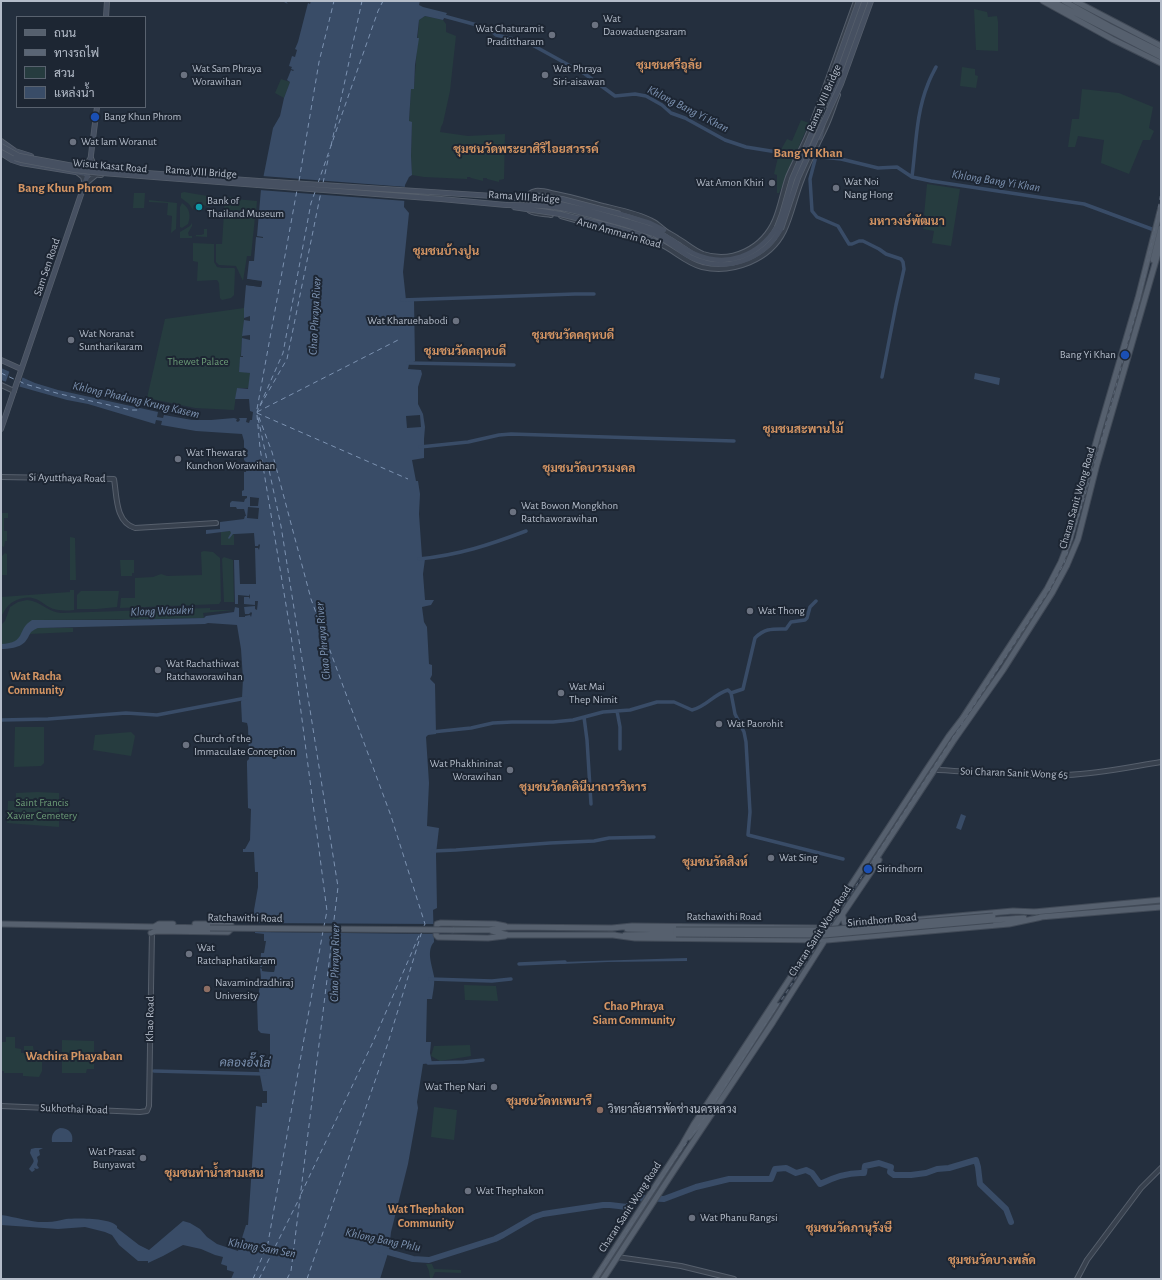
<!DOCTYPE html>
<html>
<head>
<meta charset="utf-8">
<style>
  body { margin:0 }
  #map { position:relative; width:1162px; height:1280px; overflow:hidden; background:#242f3e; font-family:"Alegreya Sans",Sarabun,sans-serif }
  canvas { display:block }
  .frame { position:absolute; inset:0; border:2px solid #b4bcc9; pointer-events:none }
  .legend { position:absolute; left:16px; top:16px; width:130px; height:92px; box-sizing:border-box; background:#1d2633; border:1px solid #59626f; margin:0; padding:5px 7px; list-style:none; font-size:12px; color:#b4bcc9 }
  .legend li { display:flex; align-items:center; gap:8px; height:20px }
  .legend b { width:20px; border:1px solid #59626f }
</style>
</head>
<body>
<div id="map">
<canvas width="1162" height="1280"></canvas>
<div class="frame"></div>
<ul class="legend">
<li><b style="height:5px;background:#56606e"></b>ถนน</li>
<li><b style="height:5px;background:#5a6575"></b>ทางรถไฟ</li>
<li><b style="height:11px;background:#263c3f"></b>สวน</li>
<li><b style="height:11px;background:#394c67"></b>แหล่งน้ำ</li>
</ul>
</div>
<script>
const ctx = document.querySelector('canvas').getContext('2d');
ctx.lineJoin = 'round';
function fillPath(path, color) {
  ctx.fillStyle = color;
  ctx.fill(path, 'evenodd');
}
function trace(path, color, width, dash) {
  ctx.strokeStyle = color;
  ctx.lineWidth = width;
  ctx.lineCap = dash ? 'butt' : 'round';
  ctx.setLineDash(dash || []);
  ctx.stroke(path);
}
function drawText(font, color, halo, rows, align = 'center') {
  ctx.font = font + ' "Alegreya Sans",Sarabun,sans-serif';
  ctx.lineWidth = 4;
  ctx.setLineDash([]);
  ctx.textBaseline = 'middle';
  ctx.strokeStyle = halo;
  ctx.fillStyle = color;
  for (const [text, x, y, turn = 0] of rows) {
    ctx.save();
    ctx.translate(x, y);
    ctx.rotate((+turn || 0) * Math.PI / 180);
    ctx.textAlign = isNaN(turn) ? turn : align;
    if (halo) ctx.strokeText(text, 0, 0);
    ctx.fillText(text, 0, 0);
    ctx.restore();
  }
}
const green = new Path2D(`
  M974 9 987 12 988 17 997 16 998 22V51L976 50Z
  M425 16 443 20 446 24V32L456 36 450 91 443 123 441 127 440 132 468 136 505 134 504 179 499 180V182L487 179V178H483V181L471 178 470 177H467V179L424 177 412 175 411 156 412 122H409L411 88H414L419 20Z
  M962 67 975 69V75L978 76 976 88 960 86Z
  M281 79 290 82 284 98 275 93Z
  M1082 89 1119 93 1153 107 1149 128 1154 131 1150 140H1143L1129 174 1101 163 1104 140 1078 136 1075 147H1068L1072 119H1079Z
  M801 120 809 123 779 193H777V175L774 174 779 153 787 139 792 141Z
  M927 184 960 189 951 246 932 243 934 231 923 229 926 216 924 215Z
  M184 192 219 198 220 200 221 204 217 202 210 201 209 207 203 205 202 202H197L193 206V210L189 204 181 198V193Z
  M134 193H145L144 208H133Z
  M225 197H235V199L257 201 256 212H253L252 216 255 217 251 256H247L243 281 236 266 219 265 216 262V244H222Z
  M149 200 177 203 176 229 171 233 172 216 167 215 168 203 149 202Z
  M182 203C190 208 191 216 188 224L182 228 180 227V207Z
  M192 223V226L188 233 189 236H196V235H201L204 234V229H207V237L192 236V238H180V232L190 226Z
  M193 243 214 244V262L217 267 222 268H234L235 269 234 295 231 298 222 300 220 298 219 283 217 280 197 281 198 262 193 261Z
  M244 308V320L239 371 251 373 248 388H237L234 410 195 408 147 398 165 319Z
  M1 513H8V518H4V531H7V541H5L4 547 2 546 1 548Z
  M230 531 234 535V545H221V532Z
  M70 537 75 538 76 580H70Z
  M204 551 213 552 220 558 221 601 219 604 120 608 121 598H135V578L153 577 161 574 167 576 202 575 201 552Z
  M5 553 7 554V575H1V557Z
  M224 557 233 560 234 602H224L222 559Z
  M120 560H134V573H132V576H121Z
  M70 590H74V610C66 611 56 611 49 607 45 605 41 601 36 599 27 595 14 599 8 606 5 609 3 613 1 617V597L70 592Z
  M81 591H119L117 607 97 609H77V595Z
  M27 600C40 601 48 612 61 613L210 608V610H234L203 613 204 618 162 619 44 620 22 635 17 641 9 644H1V625L5 621 10 607 18 602Z
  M38 628H73V632L29 634 32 630Z
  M15 727H44V763L41 766 14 767Z
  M131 732 135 736 131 756 93 750 95 735Z
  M37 792 59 793V827L7 823 8 801H16V793Z
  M464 985 496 986 498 1001 465 1000Z
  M6 1037H15V1048L21 1049V1053H24V1046H33L34 1053H42V1071L39 1077 23 1076V1073H4V1071H1V1042H6Z
  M62 1040 94 1041V1069H87L86 1073H62Z
  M470 1045 471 1056 440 1061 431 1056 434 1046Z
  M434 1107 457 1110 454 1140 431 1137Z
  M426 1264H432L434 1269 461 1270V1273L435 1272 432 1279 430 1278 429 1271Z`);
const water = new Path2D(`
  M311 1H420L419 5 423 7 447 13 443 20 425 16 419 20 417 38H419L415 65 414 89H411L409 121 412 122 411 156 412 175 409 177 405 185 404 207 409 213 403 272 406 300H414L415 361 409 364 408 369 421 370 422 374 418 387V404L423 414 425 427 424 439V458L412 460 416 481H418L420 494 419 514 422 557 425 559 423 574 425 600H434L431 605 422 607 424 622 427 627 429 664 432 665V675L430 679 435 684 436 734 428 735 426 737 429 783 427 826 439 828 436 854 437 908 433 910 434 942C426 951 432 965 434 976 435 983 433 992 432 999H427L426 1042H431L430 1053 432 1063 423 1064 417 1102 418 1108 408 1164 391 1232 389 1250 380 1279H231L234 1272 227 1270V1266L221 1264 223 1257 215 1255 201 1249 183 1245 163 1256 148 1263V1261H138L119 1245 112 1235 105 1232 85 1227 58 1229 1 1225V1215C17 1217 32 1223 47 1222 54 1222 60 1220 66 1219 77 1218 110 1218 117 1226V1228L139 1245 149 1250 183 1221 190 1223 200 1229 207 1237 217 1244 238 1251 246 1225H248L256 1106 262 1107V1103H267V1091H263L259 1070V1060L270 1059V1034L261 1033 258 1030 257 1000 258 998 261 977 260 968H262V971L274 972 275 966 263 965 262 967H260L261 953H264L266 941H264V934L255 933 254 910 258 887V872H255L254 852H243V849H245L250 840 251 809 248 808 247 766V761L249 759 248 727 247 723 242 722 241 702 242 698 243 679 241 649 237 625 208 623 205 624 38 628C28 632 31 635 25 642 19 648 9 649 1 649V644C27 643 16 630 32 620H117L204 618 206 616 234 612 235 607 239 608V617H245V616L250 615 251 617 252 613 251 612 249 614H245L244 607 255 606V609L257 610 258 601H255V605L244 604V597H249L250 599V594L249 596 238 595V604H235L234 560H239L240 584H256L255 548H258L259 550 260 545 259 544 258 546H255L254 533 235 534H233L229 539 228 538 231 533 230 531 206 534V530L220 529V522L244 519 245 516H246L244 509H237L236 507H230V503L232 501 244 502 245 499 247 498V496H242V491L244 490V472H246L247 463 244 460V441L242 434 196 431 161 425 162 421 156 420 155 424 88 404 67 400 21 387 1 380V368L35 383 58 390 158 412 157 417 163 418 164 415 192 420H211L234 418 237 419 236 421 238 422 240 420 239 418H247L246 422 249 423 250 420H252L253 412 250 411 249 399H235L237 388 248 389 250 373 239 372 240 357H243V356H241L242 338 250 340V335L242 336 244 320 250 321V316L244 318V308L246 285 261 287 262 282 247 279 249 261H254L256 237 263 238V237L257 236 261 189 273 128 280 116 284 98 290 82 287 80 291 70 293 71 294 70 291 69 292 67 289 66 292 56 295 57 297 50 295 49 298 42 308 3 310 4ZM420 415 421 427 407 428 406 416ZM250 497 259 498 258 506H250ZM248 507 259 508 258 519 247 518Z
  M975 373 1000 378 999 385 974 379Z
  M961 814 966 816 961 830 956 828Z
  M687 958V961L608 962 561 964V962Z
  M60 1128C69 1128 74 1134 72 1142H52C51 1135 54 1130 60 1128Z
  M35 1148H43L39 1150 40 1155 37 1157 38 1161 37 1165 39 1168 37 1169 34 1168 35 1170 32 1172 29 1169C35 1160 35 1163 30 1153L31 1149Z`);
const pier = new Path2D(`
  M262 176 407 187 406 201 259 190Z
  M247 279 262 281 261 287 246 285 247 283 259 285 260 283 247 281Z
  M10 370 23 376 19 388 5 384Z
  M252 923 436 924V934L253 932Z
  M263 965 275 966 274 972 262 971V969L260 968V967H262Z`);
const stream = new Path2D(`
  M283 1 287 3`);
const canal = new Path2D(`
  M440 15 488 28 496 35 527 42 585 74 615 96 635 94 646 96 662 105 671 113 685 118 725 140 746 147 783 153 841 159 878 168 897 167 912 177 931 181 1084 204 1157 231
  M816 156 810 179 812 211 817 217 838 226 849 244H852L859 241H863L879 249 886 254 901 259 903 262 904 269 896 305 882 377
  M912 177C916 146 916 113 928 84 930 78 933 73 936 67
  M402 300 575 294H594
  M408 363 514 365
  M420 447 468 442 499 435 511 434 734 441
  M419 559C459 555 489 545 526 531
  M731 693 743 689 755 638C765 628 772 629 786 629L791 622 805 620 807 618 810 607 816 601
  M617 711 620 727V749
  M584 717 587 740 591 804
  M1 720 48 719 126 713 157 715 246 698
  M432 732 471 728 493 723 512 722H553L573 720 603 712 630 710 657 702H674L692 710C706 707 714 694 728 690L731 693 735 714 744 732 746 742 750 812 748 835 843 859
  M433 851 456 850 550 843 594 841 609 838 654 837
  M519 964 565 962
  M430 979 492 981 511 979
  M428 1063 464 1062 483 1060
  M154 1071 265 1074`);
const river = new Path2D(`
  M381 1250 413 1259 429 1260 495 1239 503 1235 534 1217 543 1214 603 1205H610L627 1207 636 1199 640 1198 664 1199 696 1187 729 1179H771L775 1169 786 1168 796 1173 806 1170 812 1173 820 1184C834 1177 848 1172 864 1173L865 1166 879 1163 891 1167 890 1172 894 1175H911L926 1173 937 1169 949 1168 976 1160 978 1167 980 1184 1006 1209 1011 1222`);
const ferry = new Path2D(`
  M331 146 362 1
  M299 181 319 62 334 1
  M318 183 378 11 383 1
  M323 183 329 155
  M315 192 311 203 283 353 257 412 272 452 311 599 391 816 425 924 423 928
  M1 373 16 380
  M19 381 25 384 60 394 131 410H140
  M260 406 287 359 321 192
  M257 409 297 190
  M257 412 400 339
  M257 413 408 479
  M257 415 260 448 291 635 327 911 324 926
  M258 418 281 526 338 887 333 928
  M301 1194 373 1042 421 931
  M253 1279 268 1243 323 931
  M259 1279 300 1197
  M287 1279 291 1271 333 931
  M307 1279 388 1043 422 931`);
const primaryTunnel = new Path2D(`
  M844 908 874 862
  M799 971 844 902
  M779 1007 803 970`);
const tertiary = new Path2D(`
  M813 121 856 1
  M91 158 95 168
  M83 166 87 163 91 158
  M78 173 83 177 85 184 96 175
  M88 174 101 175
  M575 204 589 209
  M551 215C544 214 535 214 530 211 521 205 526 193 536 191 541 190 551 193 556 194 572 197 588 202 603 206 620 210 637 213 652 221 657 223 660 227 664 230 668 233 673 235 677 238 686 243 693 250 703 254 732 264 763 248 775 220 781 206 783 191 788 177 795 160 805 144 811 127
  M561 216 653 242
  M660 244C674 250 686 263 702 267 733 274 770 260 784 231 792 214 795 196 802 179 809 160 819 142 827 124 831 115 834 105 838 95
  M1 385 14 391
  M1 477 114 479C117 496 115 522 135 528L216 523
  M938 770C981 772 1024 777 1067 775 1098 774 1130 767 1161 762
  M1 1106 140 1112 147 1111 149 1106 152 930
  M617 1257 681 1266 734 1279
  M1077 1279 1087 1260 1141 1188 1161 1168`);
const secondary = new Path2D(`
  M106 17 107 1
  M829 91 864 1
  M829 106 867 1
  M810 130 817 117
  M820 138 823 126
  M1 141 15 151 31 156
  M1 149 15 158
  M1 153 12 160 21 163 88 174
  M259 181 509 197
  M258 185 441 199 506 205
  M620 214 650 223 664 230
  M629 222C639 225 650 227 658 232 671 238 682 248 695 254 727 268 758 256 777 227
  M627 225C636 228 645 231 654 234 667 240 678 250 690 257 725 274 762 261 781 229
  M613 227 641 235 661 244
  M1 360 21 369
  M1 429 89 171 97 107`);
const primary = new Path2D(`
  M1043 1 1112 39 1161 63
  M1052 1 1161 57
  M1064 1 1109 26 1161 52
  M1075 1 1161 46
  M1153 260 1161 228
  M874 862 954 740 1003 670 1052 593 1067 565 1078 539 1097 464 1161 243
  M1034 912 1161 900
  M842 914 845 924 848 925H854
  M1040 917 1161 907
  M993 920 1024 918
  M902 921 1013 911 1037 912
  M1 924 210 928
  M154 927 159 924H173
  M627 929 676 930
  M453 930H489L508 927 612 928 632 926 817 928
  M492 931 508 935H615
  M151 933 156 931 228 932 232 928 231 925 229 924H195
  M613 935 635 938 827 940 1009 924 1042 917
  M625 935 676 934
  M505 936 488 938 438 937 436 935 437 924 441 923 495 924 505 926
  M689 1137 698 1126 776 1005
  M595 1279 682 1145 694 1124 823 928 925 772 949 736 962 719 1047 589 1061 562 1070 539 1098 435 1138 298 1161 207
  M603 1279 675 1169 773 1022 825 940 879 860`);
const rail = new Path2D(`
  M595 1279 662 1178 708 1112 1050 589 1064 563 1072 539 1101 441 1138 305 1156 223 1161 191`);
const secondaryBridge = new Path2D(`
  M1 146 19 156 90 169 259 181
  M15 158 22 160 75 170 102 173 258 185
  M509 197 555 203 586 210 629 222
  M521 197 536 196 562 199 620 214
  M506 205C522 205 540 205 555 207 580 211 604 219 627 225
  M513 207 560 214 613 227
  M777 227 782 214 792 179 819 117 830 82 859 1
  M781 229 798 178 841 84 871 1`);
const primaryBridge = new Path2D(`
  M210 928 453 930
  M676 930H824L993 916
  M676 934 824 935 993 920`);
const markers = [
  [595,25,4,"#6b7280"],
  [552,35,4,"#6b7280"],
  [184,75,4,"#6b7280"],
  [545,75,4,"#6b7280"],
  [95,117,5,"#1a4fb4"],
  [73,142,4,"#6b7280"],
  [772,183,4,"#6b7280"],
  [836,188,4,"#6b7280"],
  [199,207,4,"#0f9aa8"],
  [456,321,4,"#6b7280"],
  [71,340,4,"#6b7280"],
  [1125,355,5,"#1a4fb4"],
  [178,459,4,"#6b7280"],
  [513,512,4,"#6b7280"],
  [750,611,4,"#6b7280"],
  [158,670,4,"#6b7280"],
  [561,693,4,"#6b7280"],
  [719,724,4,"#6b7280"],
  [186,745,4,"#6b7280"],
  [510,770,4,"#6b7280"],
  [771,858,4,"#6b7280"],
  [868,869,5,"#1a4fb4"],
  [189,954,4,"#6b7280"],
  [207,989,4,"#8d6e63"],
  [494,1087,4,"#6b7280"],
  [600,1110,4,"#8d6e63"],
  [143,1158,4,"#6b7280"],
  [468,1191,4,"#6b7280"],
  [692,1218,4,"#6b7280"]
];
const poiNames = [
  ["Wat",603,19],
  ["Daowaduengsaram",603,32],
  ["Wat Chaturamit",544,29,"right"],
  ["Pradittharam",544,42,"right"],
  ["Wat Sam Phraya",192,69],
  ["Worawihan",192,82],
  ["Wat Phraya",553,69],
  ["Siri-aisawan",553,82],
  ["Bang Khun Phrom",104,117],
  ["Wat Iam Woranut",81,142],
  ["Wat Noi",844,182],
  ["Nang Hong",844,195],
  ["Wat Amon Khiri",764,183,"right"],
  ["Bank of",207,201],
  ["Thailand Museum",207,214],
  ["Wat Kharuehabodi",448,321,"right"],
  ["Wat Noranat",79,334],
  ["Suntharikaram",79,347],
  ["Bang Yi Khan",1116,355,"right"],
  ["Wat Thewarat",186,453],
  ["Kunchon Worawihan",186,466],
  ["Wat Bowon Mongkhon",521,506],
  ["Ratchaworawihan",521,519],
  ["Wat Thong",758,611],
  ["Wat Rachathiwat",166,664],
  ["Ratchaworawihan",166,677],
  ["Wat Mai",569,687],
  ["Thep Nimit",569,700],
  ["Wat Paorohit",727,724],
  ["Church of the",194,739],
  ["Immaculate Conception",194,752],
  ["Wat Phakhininat",502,764,"right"],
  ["Worawihan",502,777,"right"],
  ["Wat Sing",779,858],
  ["Sirindhorn",877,869],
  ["Wat",197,948],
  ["Ratchaphatikaram",197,961],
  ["Navamindradhiraj",215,983],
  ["University",215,996],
  ["Wat Thep Nari",486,1087,"right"],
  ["วิทยาลัยสารพัดช่างนครหลวง",608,1110],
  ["Wat Prasat",135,1152,"right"],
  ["Bunyawat",135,1165,"right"],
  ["Wat Thephakon",476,1191],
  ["Wat Phanu Rangsi",700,1218]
];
const streetNames = [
  ["Rama VIII Bridge",824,98,-67],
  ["Wisut Kasat Road",110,166,5],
  ["Rama VIII Bridge",201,172,4],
  ["Rama VIII Bridge",524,197,4],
  ["Arun Ammarin Road",619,233,16],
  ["Sam Sen Road",47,267,-71],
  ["Si Ayutthaya Road",67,478,1],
  ["Charan Sanit Wong Road",1077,498,-74],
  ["Soi Charan Sanit Wong 65",1014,773,2],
  ["Ratchawithi Road",724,917],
  ["Ratchawithi Road",245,918,1],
  ["Sirindhorn Road",882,920,-5],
  ["Charan Sanit Wong Road",820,931,-57],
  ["Khao Road",150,1019,-89],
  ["Sukhothai Road",74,1109,2],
  ["Charan Sanit Wong Road",630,1207,-57]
];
const parkNames = [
  ["Thewet Palace",198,362],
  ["Saint Francis",42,803],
  ["Xavier Cemetery",42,816]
];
const neighbourhoodNames = [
  ["ชุมชนศรีอุลัย",669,65],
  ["ชุมชนวัดพระยาศิริไอยสวรรค์",526,149],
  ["มหาวงษ์พัฒนา",907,221],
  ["ชุมชนบ้างปูน",446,251],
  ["ชุมชนวัดคฤหบดี",573,335],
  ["ชุมชนวัดคฤหบดี",465,351],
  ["ชุมชนสะพานไม้",803,429],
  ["ชุมชนวัดบวรมงคล",589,468],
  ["Wat Racha",36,676],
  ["Community",36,690],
  ["ชุมชนวัดภคินีนาถวรวิหาร",583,787],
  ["ชุมชนวัดสิงห์",715,862],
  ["Chao Phraya",634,1006],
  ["Siam Community",634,1020],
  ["ชุมชนวัดทเพนารี",549,1101],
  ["ชุมชนท่าน้ำสามเสน",214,1173],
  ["Wat Thephakon",426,1209],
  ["Community",426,1223],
  ["ชุมชนวัดภานุรังษี",849,1228],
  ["ชุมชนวัดบางพลัด",992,1260]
];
const waterNames = [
  ["Khlong Bang Yi Khan",688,109,27],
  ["Khlong Bang Yi Khan",996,181,9],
  ["Chao Phraya River",315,316,-87],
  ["Khlong Phadung Krung Kasem",136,400,13],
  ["Klong Wasukri",162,611,-2],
  ["Chao Phraya River",323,641,-95],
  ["Chao Phraya River",335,963,-89],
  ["คลองอั๊งโล่",245,1063,1],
  ["Khlong Bang Phlu",383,1240,12],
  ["Khlong Sam Sen",262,1248,10]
];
const quarterNames = [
  ["Bang Yi Khan",808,153],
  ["Bang Khun Phrom",65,188],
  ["Wachira Phayaban",74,1056]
];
fillPath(green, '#263c3f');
fillPath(water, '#394c67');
fillPath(pier, '#242f3e');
trace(stream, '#394c67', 1);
trace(canal, '#394c67', 3.5);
trace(river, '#394c67', 6);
trace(ferry, '#7c92b1', 1, [5, 4]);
trace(primaryTunnel, '#3a4453', 5, [5, 2.5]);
trace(tertiary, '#565f6c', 6);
trace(secondary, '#565f6c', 6);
trace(primary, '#414a57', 7);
trace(tertiary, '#38414e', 4);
trace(secondary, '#465061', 4.5);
trace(primary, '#56606e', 5);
trace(rail, '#5a6575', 1, [4, 4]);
trace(secondaryBridge, '#565f6c', 6, []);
trace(primaryBridge, '#414a57', 7, []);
trace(secondaryBridge, '#465061', 4.5);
trace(primaryBridge, '#56606e', 5);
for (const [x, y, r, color] of markers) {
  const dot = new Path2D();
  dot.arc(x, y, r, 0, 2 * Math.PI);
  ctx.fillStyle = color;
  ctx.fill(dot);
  trace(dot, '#1d2633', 1.5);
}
drawText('11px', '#b4bcc9', '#1d2633', poiNames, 'left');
drawText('11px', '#b4bcc9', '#1d2633', streetNames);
drawText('11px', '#6b9a76', '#1d2633', parkNames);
drawText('bold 12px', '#d59563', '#1d2633', neighbourhoodNames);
drawText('italic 12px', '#7c92b1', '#1d2633', waterNames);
drawText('bold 13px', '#d59563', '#1d2633', quarterNames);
</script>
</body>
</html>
